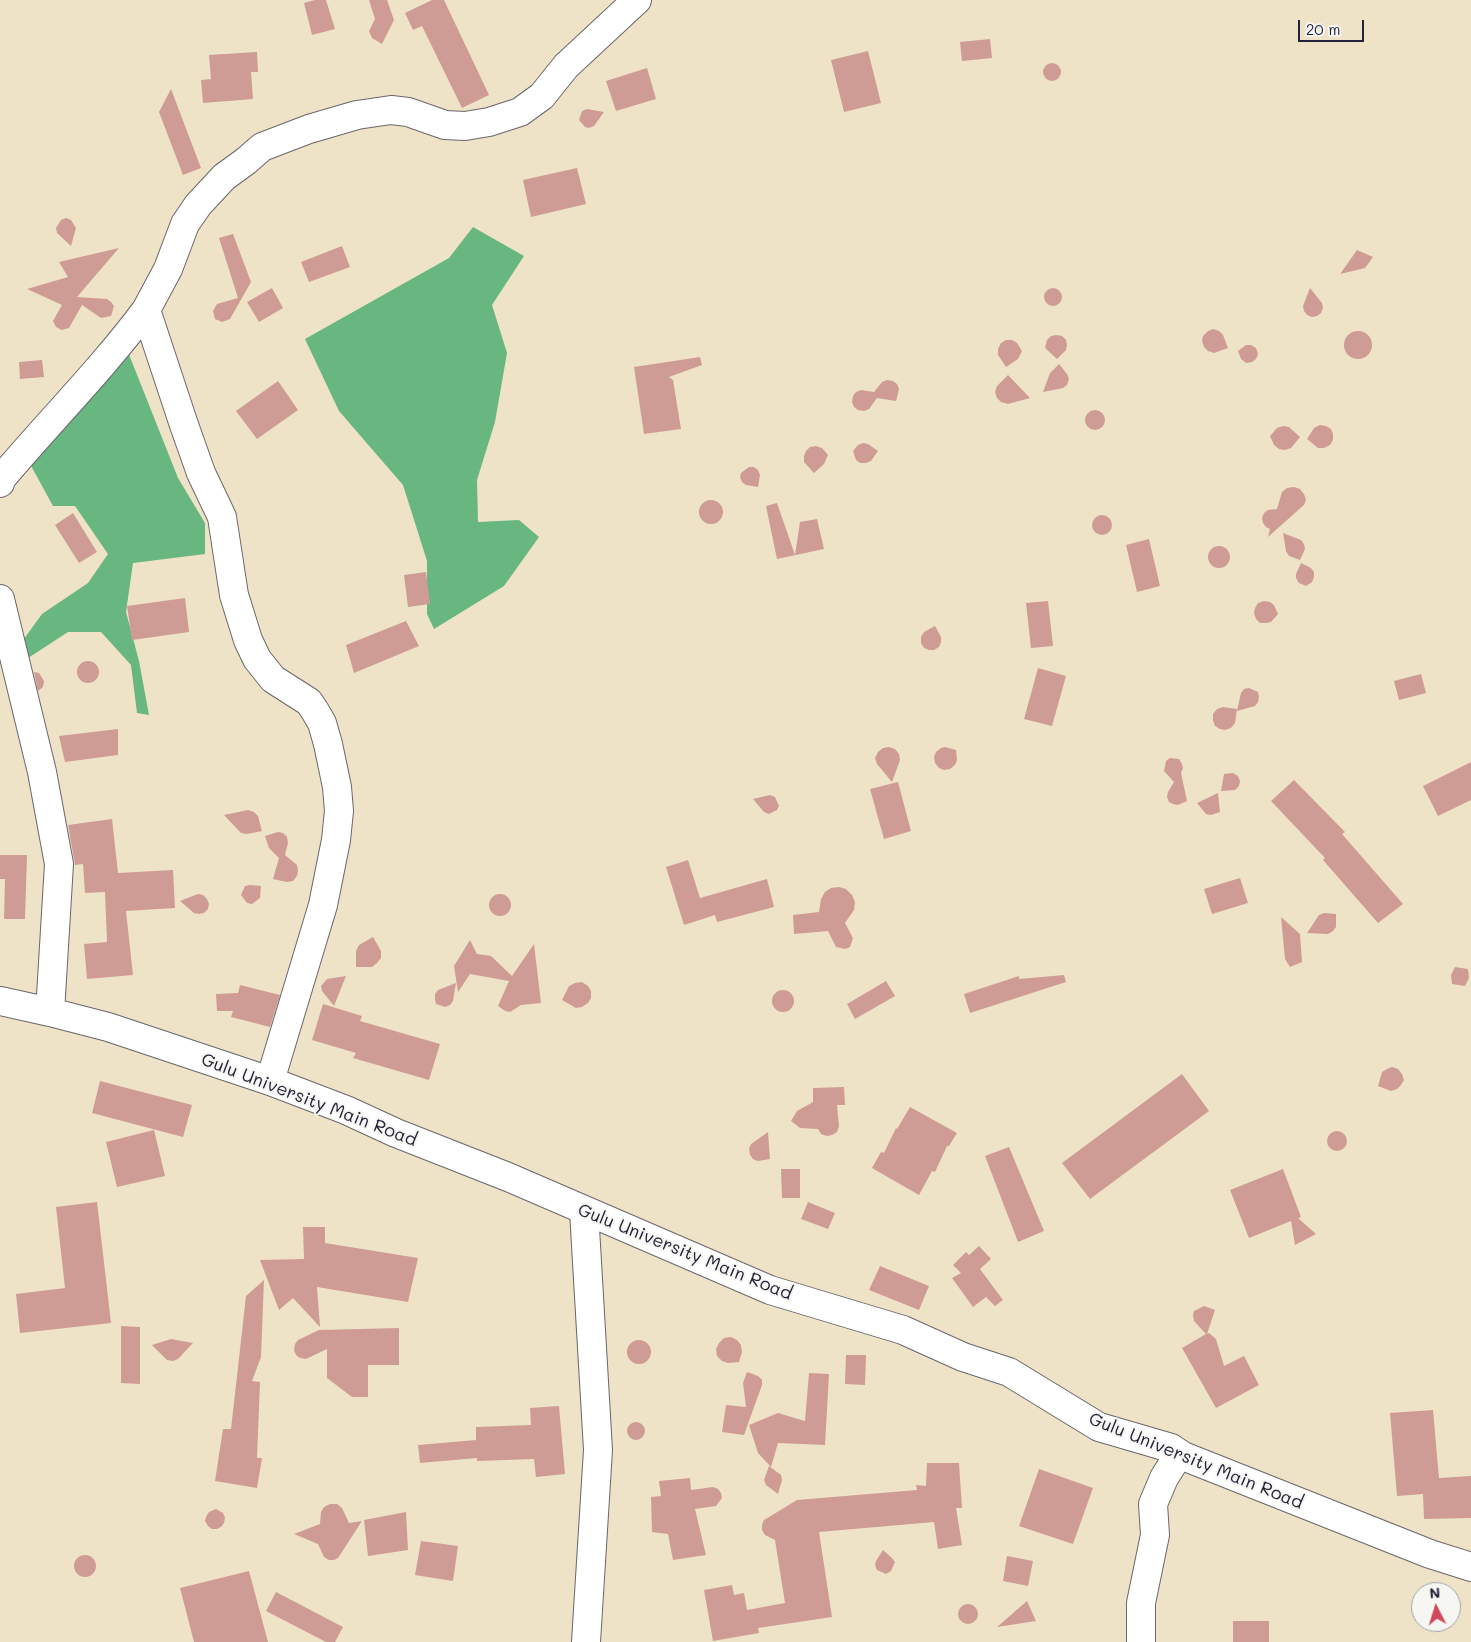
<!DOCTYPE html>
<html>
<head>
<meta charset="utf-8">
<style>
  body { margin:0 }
  #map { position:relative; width:1471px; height:1642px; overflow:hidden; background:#efe3c7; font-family:Mali,sans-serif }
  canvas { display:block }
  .north { position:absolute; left:1411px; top:1582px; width:50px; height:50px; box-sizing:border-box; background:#f6f6f2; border:1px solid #a1a1a9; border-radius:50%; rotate:355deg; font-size:14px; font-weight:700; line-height:20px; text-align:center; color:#22223b }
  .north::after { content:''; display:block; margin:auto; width:18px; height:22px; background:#d1495b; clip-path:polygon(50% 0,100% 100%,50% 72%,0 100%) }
  .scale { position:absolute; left:1298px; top:20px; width:66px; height:22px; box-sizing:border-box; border:2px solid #22223b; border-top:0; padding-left:6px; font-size:15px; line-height:18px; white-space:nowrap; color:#22223b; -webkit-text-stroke:4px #f6f6f2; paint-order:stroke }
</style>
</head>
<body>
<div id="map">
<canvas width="1471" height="1642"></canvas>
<div class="north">N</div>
<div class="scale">20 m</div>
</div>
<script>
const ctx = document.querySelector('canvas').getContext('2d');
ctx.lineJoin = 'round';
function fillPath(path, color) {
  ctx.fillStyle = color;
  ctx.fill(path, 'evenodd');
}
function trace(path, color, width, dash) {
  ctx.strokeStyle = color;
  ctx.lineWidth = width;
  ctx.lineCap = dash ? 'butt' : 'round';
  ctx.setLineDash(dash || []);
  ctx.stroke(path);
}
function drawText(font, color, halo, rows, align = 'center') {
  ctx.font = font + ' Mali,sans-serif';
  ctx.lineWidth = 4;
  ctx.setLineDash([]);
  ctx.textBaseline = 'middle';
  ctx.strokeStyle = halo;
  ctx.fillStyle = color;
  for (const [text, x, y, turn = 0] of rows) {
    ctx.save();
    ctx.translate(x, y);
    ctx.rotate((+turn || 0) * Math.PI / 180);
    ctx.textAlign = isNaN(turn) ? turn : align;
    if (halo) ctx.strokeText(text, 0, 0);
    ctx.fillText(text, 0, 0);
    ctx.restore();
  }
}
const forest = new Path2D(`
  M473 227 524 256 492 305 507 353 495 422 477 480 478 522 519 520 539 537 504 586 434 629 427 614V561L403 485 339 411 305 339 449 258Z
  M126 347 178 478 205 523V554L133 563 126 612 139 661 149 715 137 713 131 665 101 632H68L22 662 21 643 42 614 88 583 108 554 75 506H53L30 464Z`);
const building = new Path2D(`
  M315 0H326L335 29 312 35 304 3Z
  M369 0H387L394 20 382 44 372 38 369 31 375 19Z
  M432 0H444L489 95 462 108 422 26 413 30 405 13Z
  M990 39 992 58 962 61 960 42Z
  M868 51 881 103 844 112 831 60Z
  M257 52 258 72H251L253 99 203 103 201 80 211 79 209 55Z
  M1043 72a9 9 0 1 1 18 0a9 9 0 1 1-18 0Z
  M647 68 656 99 616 111 606 81Z
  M171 89 201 168 183 175 159 112Z
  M587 109 604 112 594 126 589 128 585 127 579 120 582 111Z
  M577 168 586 204 531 217 523 180Z
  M66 218 71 220 76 228 71 246 57 233 56 228 61 220Z
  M233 234 251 282 230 319 222 322 215 319 213 311 217 304 238 298 219 238Z
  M342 246 350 267 309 282 301 262Z
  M119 248 77 297 107 299 111 302 114 306 111 316 101 318 82 305 69 328 62 330 56 327 53 321 62 305 27 289 68 277 59 262Z
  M1357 250 1373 257 1365 268 1340 274Z
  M1044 297a9 9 0 1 1 18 0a9 9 0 1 1-18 0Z
  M272 288 283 308 259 322 247 302Z
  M1310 288 1322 303 1323 308 1321 313 1317 316 1312 317 1307 315 1304 311 1303 306Z
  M1213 329 1219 331 1223 335 1228 348 1214 353 1208 351 1204 347 1202 341 1203 336 1208 331Z
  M1344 345a14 14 0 1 1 28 0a14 14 0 1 1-28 0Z
  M1056 335 1062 336 1066 340 1067 345 1066 350 1057 359 1045 348 1047 340 1051 336Z
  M1006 340H1012L1017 343 1022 351 1018 359 1006 367 998 355V349L1001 343Z
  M1246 345H1251L1256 348 1258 354 1256 359 1252 362 1246 363 1241 359 1238 351Z
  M700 357 702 365 669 377 673 380 681 429 644 434 634 367Z
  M42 360 44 377 20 379 19 362Z
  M1059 364 1067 374 1069 379 1067 385 1063 388 1043 392 1050 373Z
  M1008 375 1030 398 1008 404 1001 402 997 398 995 392 997 386Z
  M887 380 893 381 897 384 899 389 896 401 877 398 869 409 864 411 858 410 854 407 852 402 853 396 856 392 861 390 874 392 882 382Z
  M278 381 298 410 257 439 236 411Z
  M1085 420a10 10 0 1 1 20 0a10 10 0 1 1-20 0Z
  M1320 425 1326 426 1331 429 1333 434V440L1330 445 1324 448H1318L1307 439 1314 428Z
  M1283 426 1289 427 1300 437 1291 448 1285 450 1279 449 1274 445 1270 436 1277 428Z
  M863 443 868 444 878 451 871 461 866 463H860L856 460 853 451 858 445Z
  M816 446 822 448 828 455 824 464 814 473 804 462V456L806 451 810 447Z
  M749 467H754L758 470 760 475 758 487 746 485 742 482 740 477 741 473Z
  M1294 487 1300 489 1304 494 1306 500 1304 505 1305 504 1268 537 1270 529 1266 527 1263 523 1262 518 1264 513 1268 510 1277 509 1282 492 1287 488Z
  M699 512a12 12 0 1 1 24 0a12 12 0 1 1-24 0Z
  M777 503 795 555 800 522 817 519 824 549 777 559 766 506Z
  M73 513 97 552 79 563 55 525Z
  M1092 525a10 10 0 1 1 20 0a10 10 0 1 1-20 0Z
  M1283 533 1301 540 1304 544 1305 549 1300 560 1289 556 1286 551Z
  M1149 539 1160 586 1137 592 1126 545Z
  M1208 557a11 11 0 1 1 22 0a11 11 0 1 1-22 0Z
  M1301 563 1311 568 1314 572V577L1312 582 1306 586 1299 583 1296 578V574Z
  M426 572 430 604 408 607 404 575Z
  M185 598 189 632 132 640 127 606Z
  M1048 601 1053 646 1031 648 1026 603Z
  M1264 601 1270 602 1274 605 1278 614 1271 622 1266 623H1260L1256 619 1254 613 1255 608 1258 603Z
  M406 621 419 646 354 673 346 645Z
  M935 626 941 637V642L939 647 934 650H929L924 648 921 643V637L924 632Z
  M77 672a11 11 0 1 1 22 0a11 11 0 1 1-22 0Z
  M1038 668 1066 676 1052 726 1024 719Z
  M34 672 39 673 44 681 43 687 38 691Z
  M1421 674 1426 693 1399 700 1394 681Z
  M1249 688 1258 692 1259 697 1258 702 1255 706 1237 711 1241 693 1244 689Z
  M1223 707 1237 709 1235 723 1231 728 1225 730 1220 729 1215 726 1213 720V714L1217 709Z
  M118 729V755L65 762 59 736Z
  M889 747 895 749 899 754 900 760 892 782 877 764 875 758 878 752 883 748Z
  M945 747 956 750 957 760 955 765 950 769 944 770 939 768 935 763 934 757 936 752 941 748Z
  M1170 758 1179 759 1182 764 1183 768 1181 773 1187 801 1178 805 1173 804 1169 802 1167 797 1168 792 1174 782 1164 771 1166 761Z
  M1471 762V800L1438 816 1423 786Z
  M1233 773 1238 776 1240 781 1239 786 1235 790 1221 791 1224 774Z
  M1294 780 1345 832 1342 834 1403 904 1378 923 1323 860 1325 858 1271 801Z
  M898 782 911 831 884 839 870 789Z
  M1218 793 1220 812 1211 815 1206 814 1197 803Z
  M770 795 775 797 779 806 777 810 769 814 764 812 753 799Z
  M248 810 254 812 258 816 262 831 247 834 241 833 224 815Z
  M112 819 118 873 173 870 175 908 126 911 133 975 87 979 84 944 107 942 105 892 85 893 83 864 75 865 68 825Z
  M278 832 283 833 287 837 288 843 285 855 297 865 298 871 297 876 293 881 287 882 273 879 279 858 269 848 265 836Z
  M0 855H27L25 919H4L5 879H0Z
  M688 860 700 898 767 879 774 907 717 922 715 915 684 925 666 867Z
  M1240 878 1248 903 1212 914 1204 889Z
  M250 885 261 886 260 898 252 904 247 903 241 895 245 886Z
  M839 887 846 889 852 895 855 902 854 910 845 923 853 938 850 947 845 949 836 947 828 931 794 934 793 915 819 912 821 899 825 892 831 888Z
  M489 905a11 11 0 1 1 22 0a11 11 0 1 1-22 0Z
  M198 894 203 895 207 899 209 904 208 909 204 913 199 914 194 913 180 901Z
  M1324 913 1336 914V927L1333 931 1328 934 1307 933 1319 915Z
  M1281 917 1300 934 1302 962 1290 967 1285 959Z
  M373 937 381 951V958L377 963 372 967H356V951L359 945Z
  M470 940 477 954 491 956 512 976 534 944 541 1003 521 1005 510 1012 505 1011 498 1006 509 981 470 974 458 992 454 966Z
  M1455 967 1468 969 1469 978 1465 986 1452 984 1451 975Z
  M1064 975 1066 982 970 1013 964 994 1019 976V979Z
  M346 976 334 1006 322 991 321 986 327 979Z
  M886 981 895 996 855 1019 847 1004Z
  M582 982 588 986 591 991V998L588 1003 582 1007 576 1008 562 1000 569 986 575 983Z
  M456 983 453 1001 450 1005 445 1007 436 1004 435 999V994L438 990Z
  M240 985 280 995 270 1027 231 1017 233 1011H217L216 994 238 993Z
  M772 1001a11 11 0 1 1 22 0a11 11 0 1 1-22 0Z
  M323 1004 362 1016 360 1021 440 1044 429 1080 353 1058 356 1053 312 1040Z
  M1392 1067 1398 1069 1402 1074 1404 1080 1401 1085 1397 1089 1391 1091 1378 1086 1382 1072 1387 1069Z
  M1182 1074 1209 1111 1090 1199 1062 1163Z
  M100 1081 192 1105 183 1137 92 1113Z
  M844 1087 845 1105H837L839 1126 837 1132 832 1135 827 1136 821 1134 818 1129 800 1128 791 1121 797 1111 813 1102V1088Z
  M910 1107 957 1133 949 1146H947L935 1172 932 1171 919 1195 872 1168 881 1152 884 1153 896 1128 897 1129Z
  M154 1130 165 1176 117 1187 106 1142Z
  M1327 1141a10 10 0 1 1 20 0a10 10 0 1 1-20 0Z
  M768 1132 770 1159 758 1161 753 1159 750 1155 749 1149 751 1144Z
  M1009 1147 1044 1231 1018 1242 985 1156Z
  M781 1169H800V1198H782Z
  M1283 1169 1301 1217 1298 1218 1316 1234 1295 1245 1291 1221 1249 1238 1230 1190Z
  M97 1202 111 1323 20 1333 16 1294 65 1288 56 1207Z
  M808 1202 835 1213 828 1229 801 1219Z
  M303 1227H325V1243L418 1258 408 1302 317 1287 320 1327 293 1298 279 1310 260 1260 304 1259Z
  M979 1246 991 1259 980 1269 1003 1300 995 1306 986 1297 973 1307 952 1278 961 1273 953 1265 966 1252 969 1255Z
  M880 1266 929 1286 919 1310 869 1290Z
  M264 1280 261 1357 252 1381 260 1382 257 1458H262L257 1488 215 1481 223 1429H231L246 1296Z
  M1204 1306 1215 1310 1207 1334 1209 1333 1216 1339 1224 1366 1244 1356 1259 1385 1216 1408 1182 1348 1206 1334 1194 1321 1193 1315 1194 1311Z
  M121 1326 140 1327V1384L121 1383Z
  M399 1328V1365H368V1397H352L327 1378V1349L306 1359 300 1358 296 1355 294 1350 295 1344 298 1340 319 1330Z
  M731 1337 737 1340 741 1345 742 1352 739 1362 728 1363 722 1361 717 1356 716 1349 719 1343 724 1338Z
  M171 1339 193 1343 178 1359 173 1361 167 1360 152 1345Z
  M627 1352a12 12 0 1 1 24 0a12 12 0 1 1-24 0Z
  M846 1355H866L865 1385 845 1384Z
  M747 1372 758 1376 762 1380V1385L744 1435 722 1432 726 1405 746 1407 743 1383Z
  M809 1373 829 1374 825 1445 778 1443 771 1467 758 1453 749 1425 778 1413 805 1421Z
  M559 1406 565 1474 536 1477 534 1459 477 1461V1458L420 1463 418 1445 476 1440V1427L531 1425 530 1408Z
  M1433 1410 1439 1478 1471 1476V1518L1424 1519 1423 1494 1397 1496 1390 1413Z
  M627 1431a9 9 0 1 1 18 0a9 9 0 1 1-18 0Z
  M927 1463H959L962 1508H956L962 1545 938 1549 934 1522 819 1532 832 1617 758 1628 759 1633 713 1641 704 1590 732 1585 734 1595 744 1593 747 1610 785 1603 775 1540 765 1535 762 1530V1525L764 1520 797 1500 917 1490 916 1485 926 1486Z
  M769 1466 781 1475 782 1480 778 1494 766 1485 764 1480Z
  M1039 1469 1093 1488 1073 1544 1019 1526Z
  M690 1478 691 1490 713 1487 718 1489 721 1493 722 1498 716 1506 695 1509 706 1555 673 1560 668 1534 652 1532 651 1497 661 1496 659 1481Z
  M330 1504H337L342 1508 349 1523 362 1521 338 1558 334 1560H329L324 1557 318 1544 294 1534 320 1524 321 1512 324 1507Z
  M216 1509 223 1513 225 1518 224 1523 221 1527 217 1529H212L208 1526 205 1521 206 1517 209 1512Z
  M406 1512 408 1550 368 1556 364 1520Z
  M421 1541 458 1546 453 1581 415 1575Z
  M883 1550 892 1558 895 1562 891 1571 886 1574 877 1570 875 1565 876 1561Z
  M74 1566a11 11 0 1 1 22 0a11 11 0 1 1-22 0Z
  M1007 1556 1033 1561 1028 1586 1003 1581Z
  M249 1571 268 1642H194L180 1588Z
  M276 1592 343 1627 335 1642H326L266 1611Z
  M1027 1601 1036 1621 997 1627Z
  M958 1614a10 10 0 1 1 20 0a10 10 0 1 1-20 0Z
  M1233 1621H1269V1642H1233Z`);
const minor = new Path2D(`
  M0 483 1 479C49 422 102 369 146 310
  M0 599 42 772 59 864 50 1012
  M0 1001 50 1012 108 1027 270 1081 346 1110 396 1133 508 1177 770 1290 903 1330 963 1357 1009 1372 1099 1427 1171 1448 1183 1456 1430 1554 1471 1567
  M270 1081 323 905 336 840 339 811 337 787 328 744 322 723 315 711 309 702 273 679 257 659 248 640 234 595 222 517 201 473 183 422 146 310 168 269 185 224 198 205 224 177 246 161 262 147 309 129 357 115 391 110 408 112 445 125 465 126 489 122 520 112 542 96 566 66 637 0
  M584 1211 598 1450 586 1642
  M1141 1642V1603L1155 1535 1153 1504 1164 1478 1179 1454`);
const streetNames = [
  ["Gulu University Main Road",309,1100,21],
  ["Gulu University Main Road",685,1252,22],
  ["Gulu University Main Road",1196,1461,22]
];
fillPath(forest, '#68b680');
fillPath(building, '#ce9c94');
trace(minor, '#6a666c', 30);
trace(minor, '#fff', 28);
drawText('18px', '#22223b', '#f6f6f2', streetNames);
</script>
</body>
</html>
